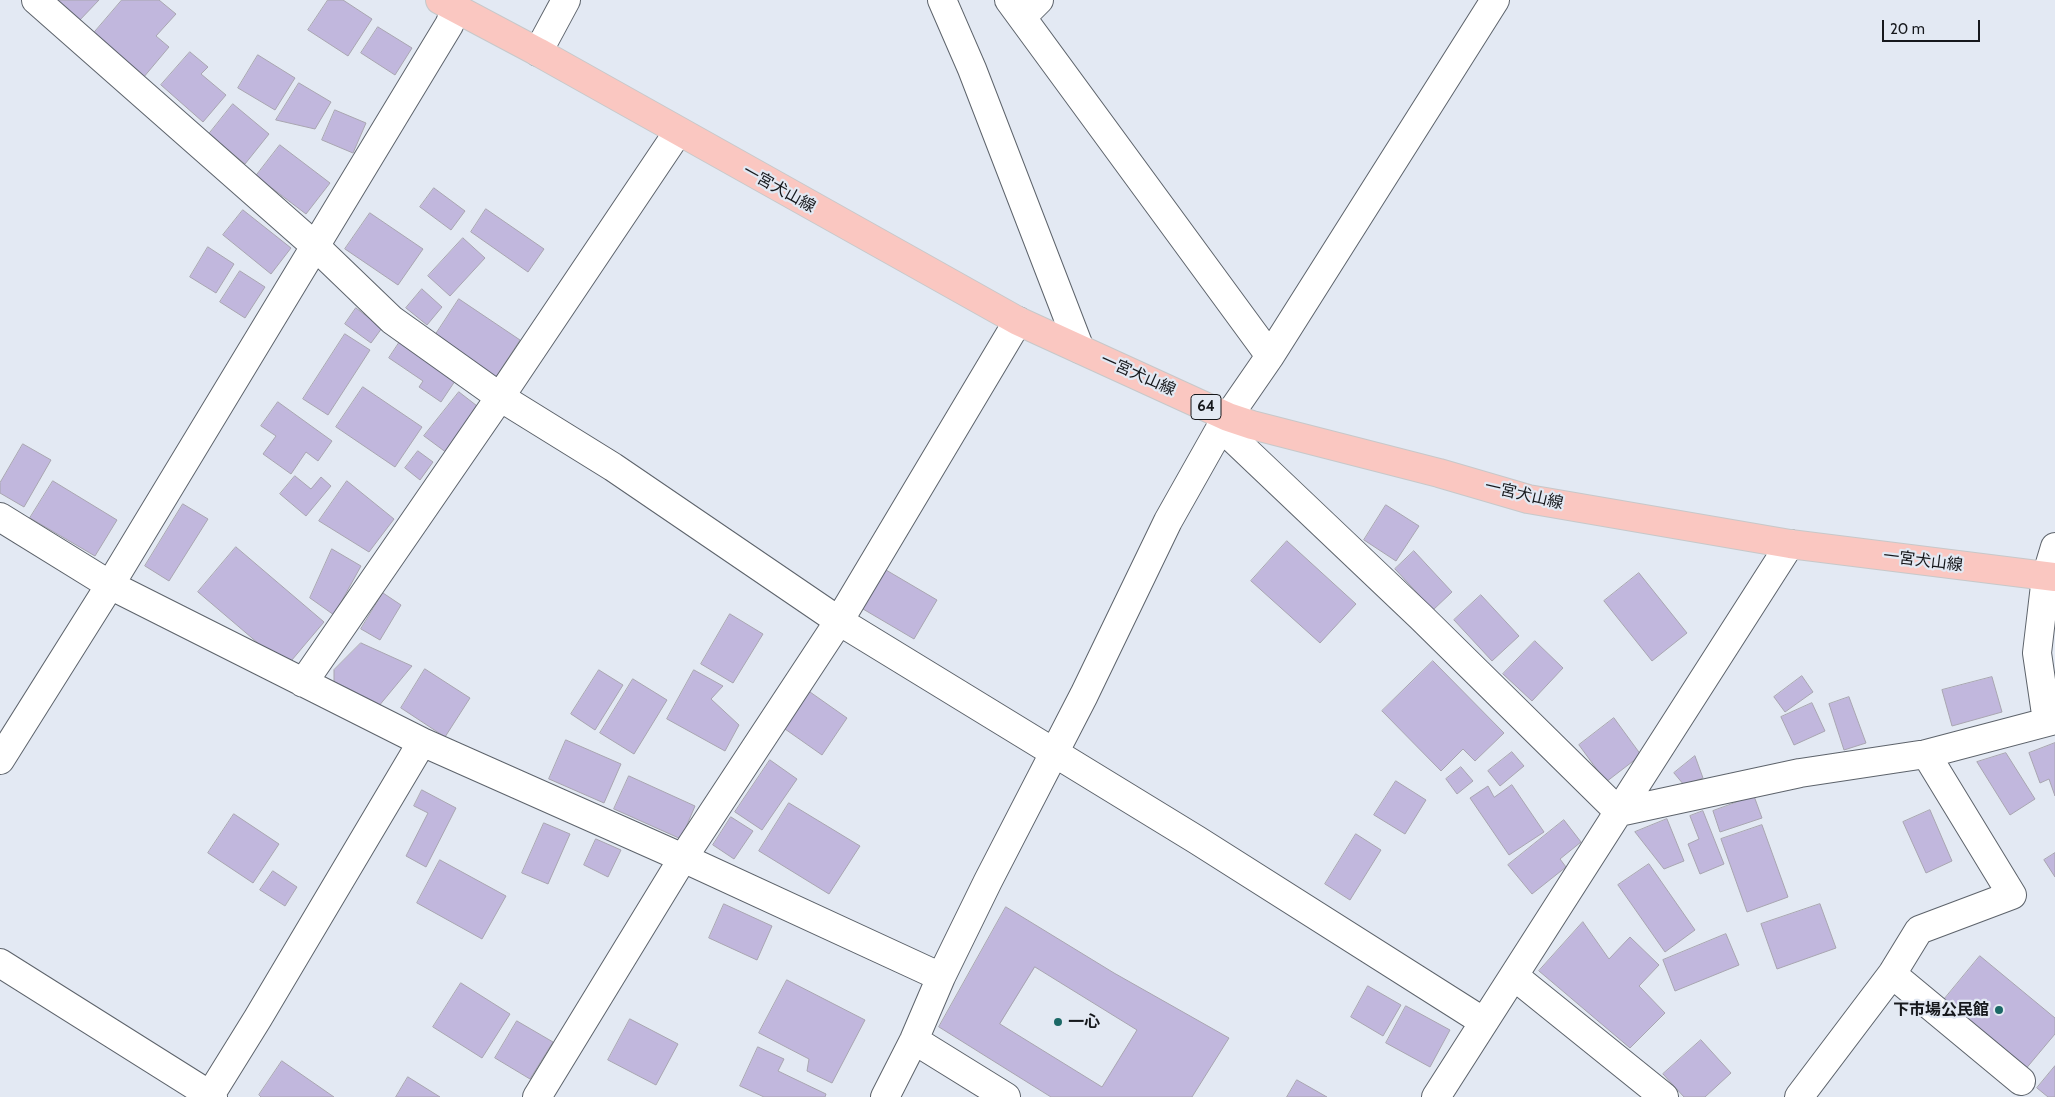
<!DOCTYPE html>
<html>
<head>
<meta charset="utf-8">
<style>
  body { margin:0 }
  #map { position:relative; width:2055px; height:1097px; overflow:hidden; background:#e3e9f3; font-family:Cabin,sans-serif }
  canvas { display:block }
  .scale { position:absolute; left:1882px; top:20px; width:98px; height:22px; box-sizing:border-box; border:2px solid #16181c; border-top:0; padding-left:6px; font-size:15px; line-height:18px; white-space:nowrap; color:#16181c; -webkit-text-stroke:4px #e3e9f3; paint-order:stroke }
</style>
</head>
<body>
<div id="map">
<canvas width="2055" height="1097"></canvas>
<div class="scale">20 m</div>
</div>
<script>
const ctx = document.querySelector('canvas').getContext('2d');
ctx.lineJoin = 'round';
function fillPath(path, color) {
  ctx.fillStyle = color;
  ctx.fill(path, 'evenodd');
}
function trace(path, color, width, dash) {
  ctx.strokeStyle = color;
  ctx.lineWidth = width;
  ctx.lineCap = dash ? 'butt' : 'round';
  ctx.setLineDash(dash || []);
  ctx.stroke(path);
}
function drawText(font, color, halo, rows, align = 'center') {
  ctx.font = font + ' Cabin,"Noto Sans JP",sans-serif';
  ctx.lineWidth = 4.5;
  ctx.setLineDash([]);
  ctx.textBaseline = 'middle';
  ctx.strokeStyle = halo;
  ctx.fillStyle = color;
  for (const [text, x, y, turn = 0] of rows) {
    ctx.save();
    ctx.translate(x, y);
    ctx.rotate((+turn || 0) * Math.PI / 180);
    ctx.textAlign = isNaN(turn) ? turn : align;
    if (halo) ctx.strokeText(text, 0, 0);
    ctx.fillText(text, 0, 0);
    ctx.restore();
  }
}
const building = new Path2D(`
  M55 0H99L78 22Z
  M122 0H159L176 14 156 36 169 47 143 78 93 34Z
  M328 0H343L372 19 348 56 308 30Z
  M378 27 412 48 395 75 361 53Z
  M190 52 208 67 201 74 226 95 203 122 161 85Z
  M258 55 295 78 275 110 238 88Z
  M299 83 331 102 315 129 276 120Z
  M233 104 269 134 245 164 209 134Z
  M335 110 366 123 353 153 322 140Z
  M280 145 330 183 306 214 256 176Z
  M434 188 465 211 451 230 420 207Z
  M486 209 544 249 528 272 471 232Z
  M243 210 291 248 271 274 223 235Z
  M370 213 423 249 398 285 345 249Z
  M463 238 485 258 450 296 428 276Z
  M208 247 234 264 216 293 190 277Z
  M240 271 265 287 245 318 220 302Z
  M422 289 442 307 427 325 406 308Z
  M459 299 520 340 496 377 436 334Z
  M356 308 382 328 371 343 345 324Z
  M345 334 370 350 328 415 303 399Z
  M401 340 457 378 441 402 419 387 423 381 389 358Z
  M363 387 422 427 395 467 336 427Z
  M459 392 481 409 447 453 424 436Z
  M278 402 332 441 318 461 306 452 291 474 263 454 276 436 261 426Z
  M23 444 51 460 24 507 0 493V483Z
  M418 451 433 462 420 480 405 468Z
  M295 476 311 489 321 477 331 486 306 516 280 494Z
  M53 481 117 520 95 556 30 518Z
  M347 481 394 519 369 552 319 521Z
  M183 504 208 519 169 581 145 566Z
  M1386 505 1419 526 1396 561 1364 540Z
  M1287 541 1356 604 1320 643 1251 581Z
  M236 547 324 622 286 667 198 592Z
  M332 549 361 566 334 615 310 598Z
  M1414 551 1452 592 1433 610 1395 569Z
  M886 570 937 600 914 639 863 609Z
  M1639 573 1687 633 1652 661 1604 601Z
  M383 593 401 605 380 640 361 629Z
  M1481 595 1519 636 1492 661 1454 620Z
  M730 614 763 634 733 683 701 664Z
  M1535 641 1563 668 1532 701 1503 674Z
  M361 643 412 666 378 707 334 686V670Z
  M1433 661 1504 733 1475 761 1463 749 1441 771 1382 711Z
  M425 669 470 698 445 737 401 708Z
  M599 670 623 685 595 730 571 714Z
  M694 670 723 686 711 699 739 725 725 751 667 719Z
  M1802 676 1813 692 1785 712 1774 697Z
  M1992 677 2002 712 1952 726 1942 690Z
  M633 679 667 700 634 754 600 733Z
  M810 692 847 718 822 755 785 729Z
  M1849 697 1866 743 1844 750 1829 704Z
  M1812 703 1825 731 1794 745 1781 717Z
  M1614 718 1641 755 1606 782 1579 745Z
  M566 740 621 764 604 803 549 779Z
  M2055 743V796L2049 779 2040 783 2029 753Z
  M1512 752 1524 766 1500 786 1488 771Z
  M2006 753 2035 799 2010 815 1977 762Z
  M1695 756 1703 778 1684 785 1674 773Z
  M770 760 797 779 762 830 735 812Z
  M1461 767 1473 781 1457 794 1446 779Z
  M629 776 695 806 681 839 614 809Z
  M1396 781 1426 800 1405 834 1374 815Z
  M1512 785 1544 832 1509 855 1470 798 1488 786 1494 797Z
  M422 790 456 808 426 867 406 856 428 813 414 806Z
  M1754 796 1762 818 1720 832 1713 811Z
  M789 803 860 846 829 894 759 851Z
  M1930 810 1952 861 1926 873 1903 822Z
  M1703 811 1724 864 1700 874 1688 844 1699 839 1690 816Z
  M234 814 279 844 253 883 208 853Z
  M731 817 753 831 734 859 713 845Z
  M1667 819 1684 861 1664 869 1635 832Z
  M1564 820 1581 842 1560 859 1566 867 1532 894 1508 865Z
  M544 823 570 834 548 884 522 873Z
  M1762 825 1788 897 1747 912 1721 839Z
  M1356 834 1381 850 1350 900 1325 884Z
  M596 839 621 850 608 877 584 865Z
  M2055 853V877L2044 860Z
  M440 860 506 896 482 939 417 903Z
  M1649 864 1695 930 1665 952 1618 885Z
  M273 871 297 887 285 906 260 890Z
  M724 904 772 926 757 960 709 938Z
  M1820 904 1836 948 1777 969 1761 924Z
  M1006 907 1114 973 1229 1038 1192 1097H1051L939 1027ZM1035 967 1137 1030 1102 1087 1000 1024Z
  M1583 922 1609 959 1630 937 1659 965 1639 986 1665 1013 1630 1048 1539 971Z
  M1726 934 1739 965 1675 991 1663 960Z
  M1980 956 2055 1018V1034L2024 1071 1942 1002Z
  M787 980 865 1020 832 1083 807 1071 809 1059 759 1033Z
  M461 983 510 1014 482 1058 433 1027Z
  M1368 986 1401 1005 1383 1036 1351 1017Z
  M1406 1006 1450 1030 1430 1067 1386 1043Z
  M630 1019 678 1044 656 1085 608 1060Z
  M517 1021 553 1042 530 1079 495 1058Z
  M1701 1040 1731 1073 1705 1097H1684L1663 1074Z
  M758 1047 784 1059 778 1071 826 1094 825 1097H764L740 1086Z
  M282 1061 334 1097H261L259 1095Z
  M2055 1066V1097H2048L2037 1088Z
  M408 1077 440 1097H396Z
  M1297 1080 1327 1097H1287Z`);
const minor = new Path2D(`
  M36 0 314 245 392 320 500 397 613 467 839 621 1197 840 1484 1022
  M942 0 972 69 1080 349
  M1009 0 1270 356
  M1022 17 1039 0
  M538 52 566 0
  M1221 427 1421 617 1619 812 1800 773 1926 754 2055 720
  M0 517 110 585 422 742 683 858 941 977
  M303 683 500 397 678 132
  M2047 721 2037 653 2046 577 2055 547
  M0 760 110 585 449 25 456 9
  M0 963 213 1097
  M1892 974 2021 1081
  M1514 976 1664 1097
  M914 1040 1006 1097
  M209 1097 258 1018 422 742
  M537 1097 683 858 839 621 1018 321
  M885 1097 914 1040 941 977 988 881 1084 695 1168 521 1221 427 1270 356 1495 0
  M1436 1097 1790 544
  M1799 1097 1892 974 1919 930 2012 895 1926 754`);
const major = new Path2D(`
  M440 0 538 52 1018 321 1228 417 1252 425 1439 473 1528 499 1790 544 2055 577`);
const markers = [
  [1999,1010,5,"#1b6866"],
  [1058,1022,5,"#1b6866"]
];
const shields = [
  [1206,407,30]
];
const shieldNames = [
  ["64",1206,407]
];
const streetNames = [
  ["一宮犬山線",779,189,29],
  ["一宮犬山線",1138,375,24],
  ["一宮犬山線",1524,495,13],
  ["一宮犬山線",1923,561,7]
];
const poiNames = [
  ["下市場公民館",1989,1010],
  ["一心",1068,1022,"left"]
];
fillPath(building, '#c1b7dd');
trace(building, '#a8a5b0', 1);
trace(minor, '#5d636b', 30);
trace(major, '#c7c8c9', 30);
trace(minor, '#fff', 28);
trace(major, '#fac7c1', 28);
for (const [x, y, r, color] of markers) {
  const dot = new Path2D();
  dot.arc(x, y, r, 0, 2 * Math.PI);
  ctx.fillStyle = color;
  ctx.fill(dot);
  trace(dot, '#e3e9f3', 2);
}
for (const [x, y, w] of shields) {
  const box = new Path2D();
  box.roundRect(x - w / 2, y - 12.5, w, 25, 4);
  ctx.fillStyle = '#e3e9f3';
  ctx.fill(box);
  trace(box, '#16181c', 1);
}
drawText('bold 15px', '#16181c', null, shieldNames);
drawText('16px', '#16181c', '#e3e9f3', streetNames);
drawText('bold 16px', '#16181c', '#e3e9f3', poiNames, 'right');
</script>
</body>
</html>
